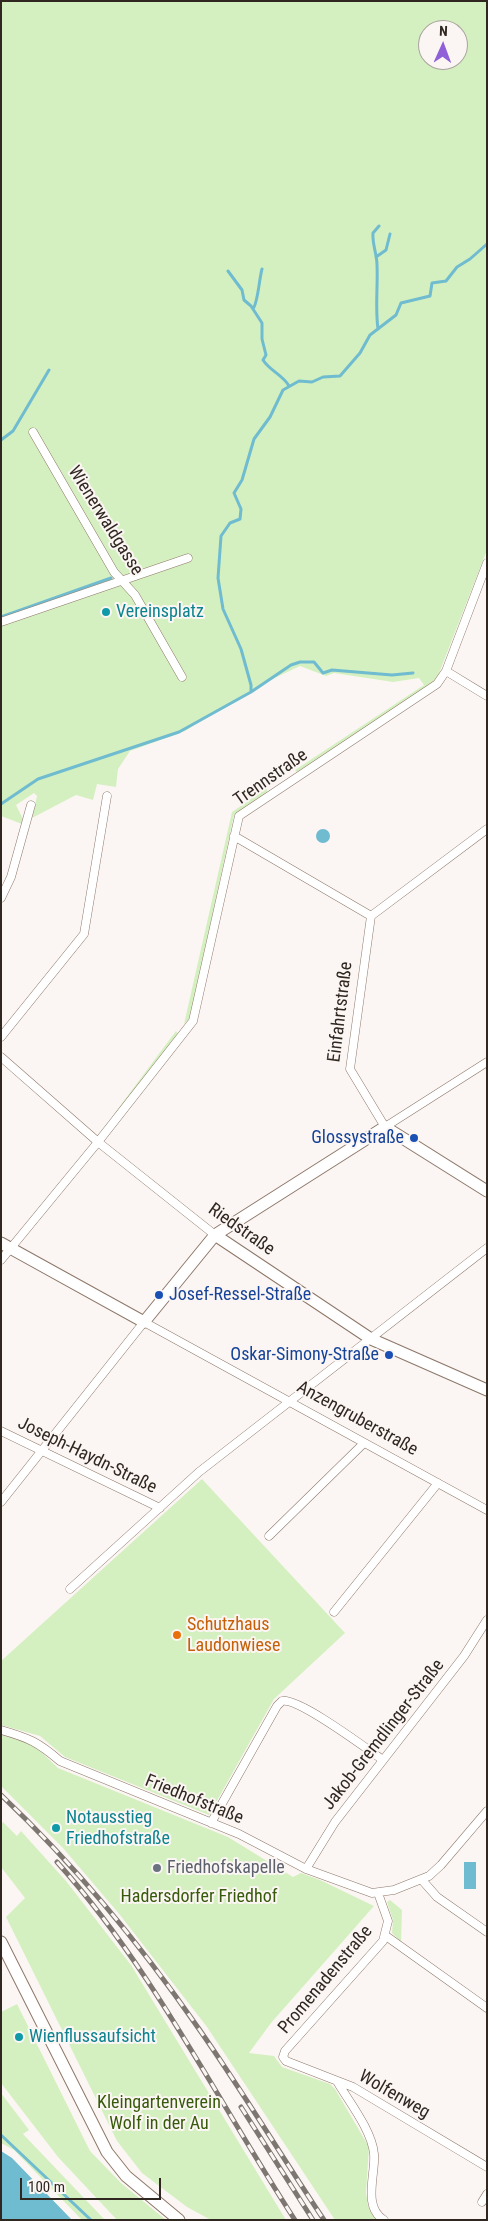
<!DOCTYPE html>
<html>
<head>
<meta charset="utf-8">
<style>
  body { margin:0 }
  #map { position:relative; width:488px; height:2221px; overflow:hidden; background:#fbf6f3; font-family:"Roboto Condensed",sans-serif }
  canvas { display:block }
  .frame { position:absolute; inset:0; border:2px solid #302721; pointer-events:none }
  .north { position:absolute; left:418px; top:20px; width:50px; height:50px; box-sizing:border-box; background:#fbf6f3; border:1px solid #aaa39f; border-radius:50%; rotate:2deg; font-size:14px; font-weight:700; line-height:20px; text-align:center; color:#302721 }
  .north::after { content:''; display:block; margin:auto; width:18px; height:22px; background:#9060d9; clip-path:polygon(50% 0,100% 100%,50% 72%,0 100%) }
  .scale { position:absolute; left:20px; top:2178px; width:141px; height:22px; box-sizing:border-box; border:2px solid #302721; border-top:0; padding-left:6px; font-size:15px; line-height:18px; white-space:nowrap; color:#302721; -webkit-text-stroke:4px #fbf6f3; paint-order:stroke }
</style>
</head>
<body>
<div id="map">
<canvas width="488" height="2221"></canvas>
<div class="frame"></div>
<div class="north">N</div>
<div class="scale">100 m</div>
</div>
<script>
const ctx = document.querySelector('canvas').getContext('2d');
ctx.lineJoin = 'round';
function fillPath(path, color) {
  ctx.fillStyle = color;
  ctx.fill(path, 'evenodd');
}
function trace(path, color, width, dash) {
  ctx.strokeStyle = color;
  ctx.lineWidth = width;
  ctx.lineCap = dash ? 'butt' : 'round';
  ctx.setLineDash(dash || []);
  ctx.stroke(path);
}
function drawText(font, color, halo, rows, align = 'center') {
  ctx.font = font + ' "Roboto Condensed",sans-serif';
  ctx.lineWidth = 4;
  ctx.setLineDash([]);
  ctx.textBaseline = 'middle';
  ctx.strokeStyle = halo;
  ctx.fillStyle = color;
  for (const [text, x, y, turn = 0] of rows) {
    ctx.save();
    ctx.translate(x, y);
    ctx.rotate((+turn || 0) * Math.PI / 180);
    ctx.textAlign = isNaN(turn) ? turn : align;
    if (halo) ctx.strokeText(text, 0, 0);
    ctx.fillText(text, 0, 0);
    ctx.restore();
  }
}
const green = new Path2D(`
  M1 1H487V550L436 681 297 772 295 770 424 685 419 678 393 682 334 673 326 676 300 666 260 685 185 731 130 751 118 769 116 787 97 784 93 800 76 795 32 818 37 796 34 793 16 805 23 819 22 824 1 816ZM428 30H458V60H428Z
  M267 788V792L234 815 190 1018 184 1024 232 812Z
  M176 1031 178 1034 117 1114H114Z
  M202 1479 345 1633 274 1699 209 1815 65 1757 40 1736 1 1725V1661Z
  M1 1735 34 1745 58 1768 228 1837 293 1877 301 1873 320 1880 374 1906 271 2023 249 2053 274 2056 282 2067 330 2084 335 2089 369 2147 366 2192 368 2206 376 2220H335L207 2027 120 1915 63 1848 1 1786Z
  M3 1822 17 1836 21 1831 66 1881 131 1965 286 2220H211L187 2207 142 2173 117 2141 6 1917 25 1898 1 1867V1825Z
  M390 1900 402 1910 401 1942 392 1933 393 1920 387 1902Z
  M17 2004 90 2151 121 2183 166 2220H117L58 2157 1 2083V2012Z
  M1 2093 29 2130 23 2134 105 2220H82L14 2150 1 2143Z`);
const water = new Path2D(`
  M316 836a7 7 0 1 1 14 0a7 7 0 1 1-14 0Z
  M464 1862H476V1889H464Z
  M1 2151 12 2158 72 2220H1Z`);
const stream = new Path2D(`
  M376 257 386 250 390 234
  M228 271 242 290 244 300 251 306 262 323V339L266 355 263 360C270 371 283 375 289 386
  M253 309C258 302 259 280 262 269
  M378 329C375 308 378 286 377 265 377 254 372 244 373 233L379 226
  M1 440 13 431 49 370
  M1 617 111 578
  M251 692V685L241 649 223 609 218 578 221 536 230 523 240 519 241 509 234 493 242 480 254 439 270 417 283 390 299 381 312 382 323 377 340 376 360 353 370 335 396 315 401 303 430 296 432 283 446 281 457 267 470 259 487 244
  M1 804 38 779 179 732 251 692 291 665 300 662H314L323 673 332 670 392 675 413 673
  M1 2135 91 2220`);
const street = new Path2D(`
  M33 432 114 572 135 595 182 677
  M1 622 188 558
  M446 671 487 696
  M487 829 371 916 350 1069 385 1127 487 1062
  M234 836 371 916
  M1 898 11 877 31 805
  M1 1037 84 934 107 796
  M1 1057 98 1142 215 1235
  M1 1260 98 1142 193 1021 239 816 437 684 446 671 487 563
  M1 1431 160 1508
  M1 1502 144 1322 487 1510
  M269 1536 364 1443
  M70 1589 199 1472 487 1248
  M334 1612 438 1483
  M1 1730C29 1738 38 1742 60 1761L239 1834 306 1869 372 1893 394 1890 429 1876 441 1865 487 1811
  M211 1823 277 1706 282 1701C298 1697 367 1749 383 1760
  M306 1869 335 1822 464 1656 487 1620
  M422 1880 437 1897 487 1932
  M378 1893 388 1921 383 1941 285 2051 283 2057 286 2061 353 2087 487 2167
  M386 1936 487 2008
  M338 2083C350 2103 372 2131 374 2154 376 2173 362 2207 384 2220
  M482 2202 487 2194`);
const secondary = new Path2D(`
  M215 1235 371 1339 487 1390
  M1 1243 144 1322 215 1235 385 1127 487 1191
  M1 1942 107 2152 126 2176 179 2220`);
const rail = new Path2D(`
  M1 1795C75 1865 141 1945 199 2029 243 2092 282 2157 324 2220
  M57 1862C153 1969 217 2100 295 2220
  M241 2107 313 2220`);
const markers = [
  [106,612,5,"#0f9aa8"],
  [414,1138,5,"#1a4fb4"],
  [159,1295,5,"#1a4fb4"],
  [389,1355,5,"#1a4fb4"],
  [177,1635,5,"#e8710a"],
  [56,1828,5,"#0f9aa8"],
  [157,1868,5,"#6b7280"],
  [19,2037,5,"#0f9aa8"]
];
const streetNames = [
  ["Wienerwaldgasse",105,521,58],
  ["Trennstraße",271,778,-35],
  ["Einfahrtstraße",341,1012,-83],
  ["Riedstraße",241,1230,35],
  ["Anzengruberstraße",357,1419,29],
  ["Joseph-Haydn-Straße",87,1456,26],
  ["Jakob-Gremdlinger-Straße",384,1735,-52],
  ["Friedhofstraße",194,1800,22],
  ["Promenadenstraße",326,1980,-50],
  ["Wolfenweg",394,2095,30]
];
const cultureNames = [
  ["Vereinsplatz",116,612],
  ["Notausstieg",66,1818],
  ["Friedhofstraße",66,1839],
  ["Wienflussaufsicht",29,2037]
];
const transitNames = [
  ["Glossystraße",404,1138],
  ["Josef-Ressel-Straße",169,1295,"left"],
  ["Oskar-Simony-Straße",379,1355]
];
const foodNames = [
  ["Schutzhaus",187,1625],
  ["Laudonwiese",187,1646]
];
const worshipNames = [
  ["Friedhofskapelle",167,1868]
];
const parkNames = [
  ["Hadersdorfer Friedhof",199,1897],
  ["Kleingartenverein",159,2103],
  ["Wolf in der Au",159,2124]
];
fillPath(green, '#d5f0c0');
fillPath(water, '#6fbbd0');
trace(stream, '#6fbbd0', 3);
trace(street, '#8e786a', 9);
trace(secondary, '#8e786a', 13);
trace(street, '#fff', 8);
trace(secondary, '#fff', 11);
trace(rail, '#7d7671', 5);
trace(rail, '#fbf6f3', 3, [9]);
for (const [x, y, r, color] of markers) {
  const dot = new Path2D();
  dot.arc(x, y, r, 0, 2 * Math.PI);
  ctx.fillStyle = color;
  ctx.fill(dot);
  trace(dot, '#fbf6f3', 2);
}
drawText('18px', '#302721', '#fbf6f3', streetNames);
drawText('18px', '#0d838f', '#fbf6f3', cultureNames, 'left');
drawText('18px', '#164399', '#fbf6f3', transitNames, 'right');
drawText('18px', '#c56008', '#fbf6f3', foodNames, 'left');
drawText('18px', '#5b616d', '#fbf6f3', worshipNames, 'left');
drawText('18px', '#365a0a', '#fbf6f3', parkNames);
</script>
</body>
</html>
